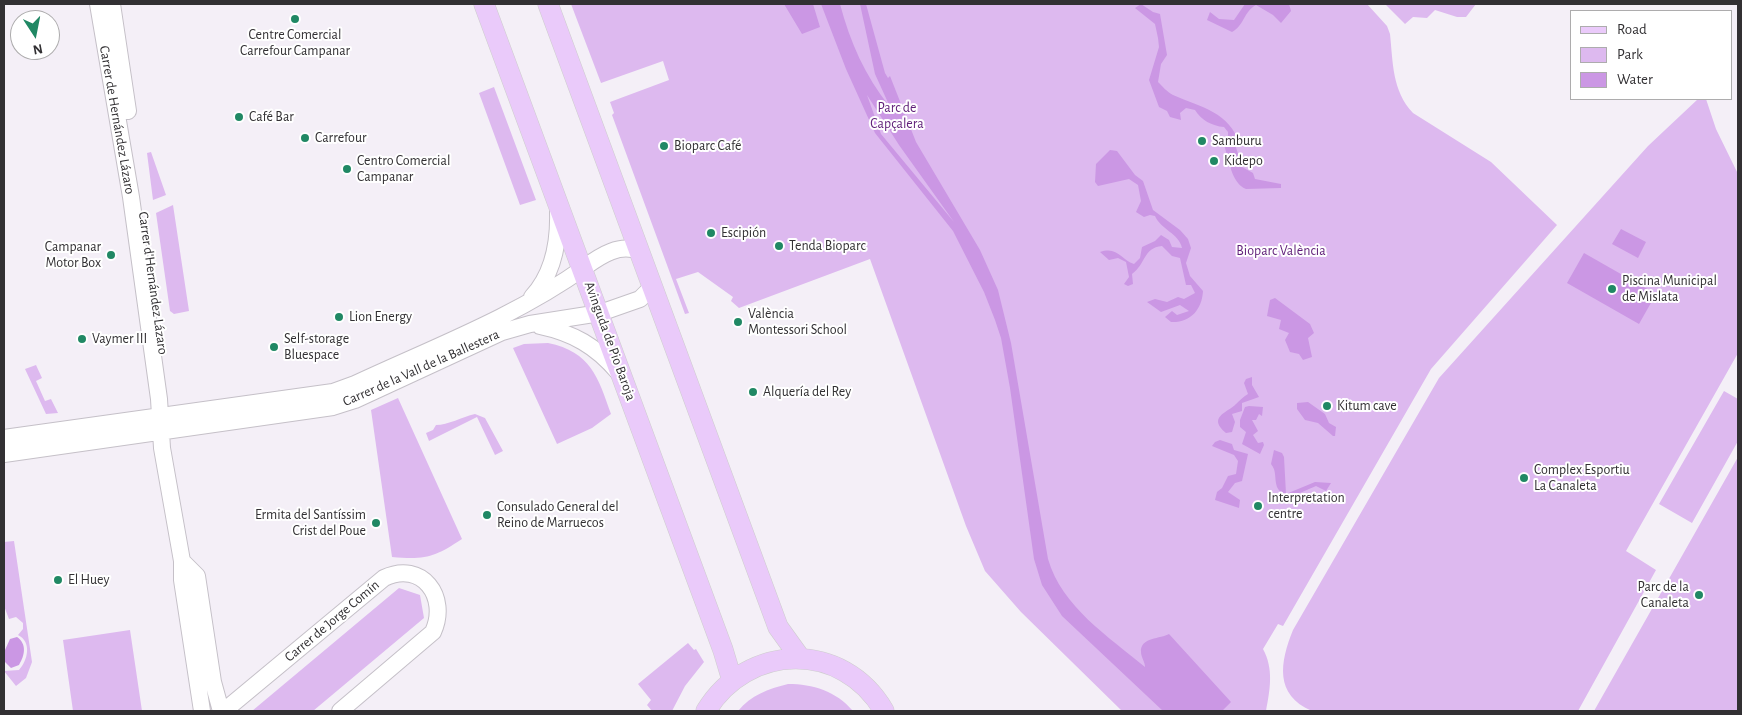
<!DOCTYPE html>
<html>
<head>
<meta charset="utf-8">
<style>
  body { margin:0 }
  #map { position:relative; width:1742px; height:715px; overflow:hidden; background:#f4eff7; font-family:"Alegreya Sans",sans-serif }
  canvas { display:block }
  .frame { position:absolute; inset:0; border:5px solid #323033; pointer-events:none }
  .legend { position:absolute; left:1570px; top:10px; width:162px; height:90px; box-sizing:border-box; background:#fff; border:1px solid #adacad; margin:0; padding:6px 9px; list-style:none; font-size:15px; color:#323033 }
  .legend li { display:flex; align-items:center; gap:10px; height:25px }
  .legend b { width:25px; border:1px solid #adacad }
  .north { position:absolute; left:10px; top:10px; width:50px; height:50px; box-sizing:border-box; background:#fff; border:1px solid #adacad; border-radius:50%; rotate:169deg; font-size:14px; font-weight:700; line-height:20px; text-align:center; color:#323033 }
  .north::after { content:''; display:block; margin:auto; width:18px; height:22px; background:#208864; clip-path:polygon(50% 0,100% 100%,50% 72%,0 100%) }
</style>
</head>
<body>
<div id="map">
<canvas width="1742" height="715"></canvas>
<div class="frame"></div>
<ul class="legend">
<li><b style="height:6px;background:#eacafa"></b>Road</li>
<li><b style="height:14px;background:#ddb9ef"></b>Park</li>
<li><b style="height:14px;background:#cb97e4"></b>Water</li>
</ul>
<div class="north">N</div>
</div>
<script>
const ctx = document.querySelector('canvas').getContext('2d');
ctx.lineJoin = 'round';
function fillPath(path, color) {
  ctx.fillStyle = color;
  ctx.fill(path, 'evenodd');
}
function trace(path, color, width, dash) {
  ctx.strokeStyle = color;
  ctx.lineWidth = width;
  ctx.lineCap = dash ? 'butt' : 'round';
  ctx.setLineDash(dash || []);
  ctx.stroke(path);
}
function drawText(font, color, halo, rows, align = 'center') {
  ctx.font = font + ' "Alegreya Sans",sans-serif';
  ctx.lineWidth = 4;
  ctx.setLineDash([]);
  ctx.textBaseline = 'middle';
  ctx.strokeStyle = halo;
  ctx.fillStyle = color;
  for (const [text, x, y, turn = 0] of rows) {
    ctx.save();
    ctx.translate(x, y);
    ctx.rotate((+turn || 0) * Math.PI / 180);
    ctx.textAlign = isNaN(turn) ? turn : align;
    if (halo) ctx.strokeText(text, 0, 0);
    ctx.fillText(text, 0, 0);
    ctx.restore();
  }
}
const green = new Path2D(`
  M571 4H1367L1387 26 1390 34C1393 62 1392 91 1413 113L1491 162 1557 225 1431 369 1283 626 1278 624 1263 649C1274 669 1270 690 1266 711H1122L1021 612 985 571 966 526 870 259 739 308 731 301 733 297 698 272 676 279 689 313 685 314 612 115 614 113 610 102 669 80 663 61 601 83Z
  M1385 4H1476L1466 17H1457L1435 10 1427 18 1413 17 1405 24Z
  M494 87 536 200 520 205 479 93Z
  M1698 99H1706L1716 129 1738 174V353L1626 551 1656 570 1578 711H1312C1274 695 1280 662 1293 630L1439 378 1648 146Z
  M151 152 166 195 153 200 147 153Z
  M173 205 189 311 174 314 170 311 156 213Z
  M548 343C591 352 598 377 611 414L592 428 557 444 513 348 524 344Z
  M36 365 42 378 36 381 45 401 51 399 58 413 46 414 25 369Z
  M1724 391 1738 399V441L1692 523 1659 504Z
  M398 398 462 539C435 557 426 560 392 557L371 410Z
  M475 414 485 418 503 451 495 455 477 417 429 441 426 433 433 430 436 425C448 425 462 417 475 414Z
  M1738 457V711H1594Z
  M14 541 32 662 26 678 16 686 4 671 19 670C28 660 32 642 18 635L23 629V623L16 617 9 619 4 606V542Z
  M399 588 420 595 424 618 313 711H252Z
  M130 630 142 711H73L63 640Z
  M688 643 694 650 696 649 704 662 685 686 672 711H652L647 705 651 700 638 684Z
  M788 684C813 684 836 691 853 711H738C751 695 768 689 788 684Z`);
const water = new Path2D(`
  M784 4H813L820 27 802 34Z
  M821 4H840C850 42 865 76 890 107L875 74 860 4H866L885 73 888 78 890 76 916 142 980 250 998 290 1011 343 1048 559C1062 607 1108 636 1145 667 1145 662 1141 657 1141 652 1140 637 1161 639 1169 634L1231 702 1222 711H1163L1062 616 1042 585 1034 559 1010 388 1001 338 995 320 984 292 953 231 875 133 846 69ZM867 95 899 145 954 222 881 134Z
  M1141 4 1153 12 1160 14 1167 55 1161 64 1158 82C1162 86 1167 92 1173 95 1202 108 1229 111 1240 145L1235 144 1242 167 1253 173 1255 179 1281 184V188L1246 189C1231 183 1229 159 1224 145L1228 139V132L1224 127C1212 126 1201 120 1195 110L1186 108 1180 113 1181 120 1170 117 1167 111 1159 107 1149 80 1159 47 1158 38 1155 24 1135 8Z
  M1245 4H1289L1291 11 1281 23 1273 15 1256 5C1244 11 1244 26 1232 32L1207 20 1210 12 1219 19 1234 20Z
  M1110 150 1117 151 1135 175 1143 181 1153 210 1180 230 1188 239 1191 248 1186 263 1190 276 1203 291C1202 310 1190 323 1171 322L1165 317 1172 311 1177 315 1189 311 1180 305 1161 312 1147 302 1155 299 1167 302 1178 297 1184 299 1195 293 1191 285H1186L1180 258 1172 256 1162 246C1143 248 1146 264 1132 274L1133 284 1128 286 1124 284 1129 277 1126 262 1118 258 1109 260 1100 252C1118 246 1121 260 1134 264L1140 258 1142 247 1155 241 1161 235 1169 240 1172 247 1182 248C1179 233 1161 230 1155 216L1150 215 1144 217 1136 212 1141 201 1138 185 1129 179 1098 186 1095 182 1096 164Z
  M1621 229 1646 242 1638 258 1612 244Z
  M1584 253 1656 294 1639 324 1567 283Z
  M1275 298 1310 324 1314 333 1308 338 1312 357 1303 360 1299 354 1290 352 1285 340 1289 333 1279 329 1281 320 1267 316 1270 300Z
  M1252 377V385L1259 397 1242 403V411L1232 414 1235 422 1232 432 1226 433C1207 417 1227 413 1236 404 1240 400 1243 397 1248 394L1244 383 1246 379Z
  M1308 402 1325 414 1329 423 1336 427 1335 436H1333L1318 423 1305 420 1297 409V403Z
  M1249 406 1263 407 1262 416 1259 414 1256 420H1252L1258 431 1253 435 1258 443 1263 442 1264 445 1260 454 1242 444 1246 432 1240 427V420L1245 407Z
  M1220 440 1232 444 1234 450 1248 454 1242 481 1235 483 1228 492 1240 500 1239 508 1215 500 1217 492 1222 488 1228 476 1236 474 1238 461 1234 455 1212 446 1215 442Z
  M1274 450 1282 453 1284 457 1286 494 1315 482 1331 483 1326 491 1316 486C1305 490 1285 504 1277 487 1274 478 1277 471 1271 464Z
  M17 637C27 644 25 655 19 665L11 668 5 662V650L10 639Z`);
const tertiary = new Path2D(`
  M98 4 131 197 159 399 162 448 182 561V580L202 711
  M112 4 128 111
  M532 297C554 273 559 242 558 211
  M540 326C573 333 596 346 618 372
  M4 438 333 392 355 384C432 348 515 317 585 267 600 256 621 242 640 252
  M4 454 333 407 355 400 502 332 530 324 600 313 640 299 653 286
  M182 561 197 576 213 682 221 711
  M224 711 384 578C422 560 449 597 433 632L340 711`);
const primary = new Path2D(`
  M484 4 723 650 732 680
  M548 4 778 627 801 659
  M706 711C747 643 843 640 884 711`);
const markers = [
  [295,19,5,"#208864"],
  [239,117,5,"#208864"],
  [305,138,5,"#208864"],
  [1202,141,5,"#208864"],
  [664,146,5,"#208864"],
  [1214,161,5,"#208864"],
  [347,169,5,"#208864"],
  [711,233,5,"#208864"],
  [779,246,5,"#208864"],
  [111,255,5,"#208864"],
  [1612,289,5,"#208864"],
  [339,317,5,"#208864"],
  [738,322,5,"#208864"],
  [82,339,5,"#208864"],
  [274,347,5,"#208864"],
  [753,392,5,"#208864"],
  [1327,406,5,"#208864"],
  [1524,478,5,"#208864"],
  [1258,506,5,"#208864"],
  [487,515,5,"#208864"],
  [376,523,5,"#208864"],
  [58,580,5,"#208864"],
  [1699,595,5,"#208864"]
];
const poiNames = [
  ["Centre Comercial",295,35,"center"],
  ["Carrefour Campanar",295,51,"center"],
  ["Café Bar",249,117],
  ["Carrefour",315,138],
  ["Samburu",1212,141],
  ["Bioparc Café",674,146],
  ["Centro Comercial",357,161],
  ["Campanar",357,177],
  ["Kidepo",1224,161],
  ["Escipión",721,233],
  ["Tenda Bioparc",789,246],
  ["Campanar",101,247,"right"],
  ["Motor Box",101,263,"right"],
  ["Piscina Municipal",1622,281],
  ["de Mislata",1622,297],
  ["València",748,314],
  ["Montessori School",748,330],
  ["Lion Energy",349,317],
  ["Vaymer III",92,339],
  ["Self-storage",284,339],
  ["Bluespace",284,355],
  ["Alquería del Rey",763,392],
  ["Kitum cave",1337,406],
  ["Complex Esportiu",1534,470],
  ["La Canaleta",1534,486],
  ["Interpretation",1268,498],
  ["centre",1268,514],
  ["Consulado General del",497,507],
  ["Reino de Marruecos",497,523],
  ["Ermita del Santíssim",366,515,"right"],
  ["Crist del Poue",366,531,"right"],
  ["El Huey",68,580],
  ["Parc de la",1689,587,"right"],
  ["Canaleta",1689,603,"right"]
];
const parkNames = [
  ["Parc de",897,108],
  ["Capçalera",897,124],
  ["Bioparc València",1281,251]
];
const streetNames = [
  ["Carrer de Hernández Lázaro",117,120,80],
  ["Carrer d'Hernández Lázaro",153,283,82],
  ["Avinguda de Pio Baroja",610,341,70],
  ["Carrer de la Vall de la Ballestera",421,368,-24],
  ["Carrer de Jorge Comín",332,621,-40]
];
fillPath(green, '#ddb9ef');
fillPath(water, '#cb97e4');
trace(tertiary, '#c5c0c8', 18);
trace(primary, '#cecdce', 21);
trace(tertiary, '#fff', 16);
trace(primary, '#eacafa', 20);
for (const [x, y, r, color] of markers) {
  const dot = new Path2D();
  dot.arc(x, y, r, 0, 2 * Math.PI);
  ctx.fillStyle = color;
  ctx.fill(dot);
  trace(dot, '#fff', 2);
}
drawText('14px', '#323033', '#fff', poiNames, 'left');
drawText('14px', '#5f1e78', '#fff', parkNames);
drawText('14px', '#323033', '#fff', streetNames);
</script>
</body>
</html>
